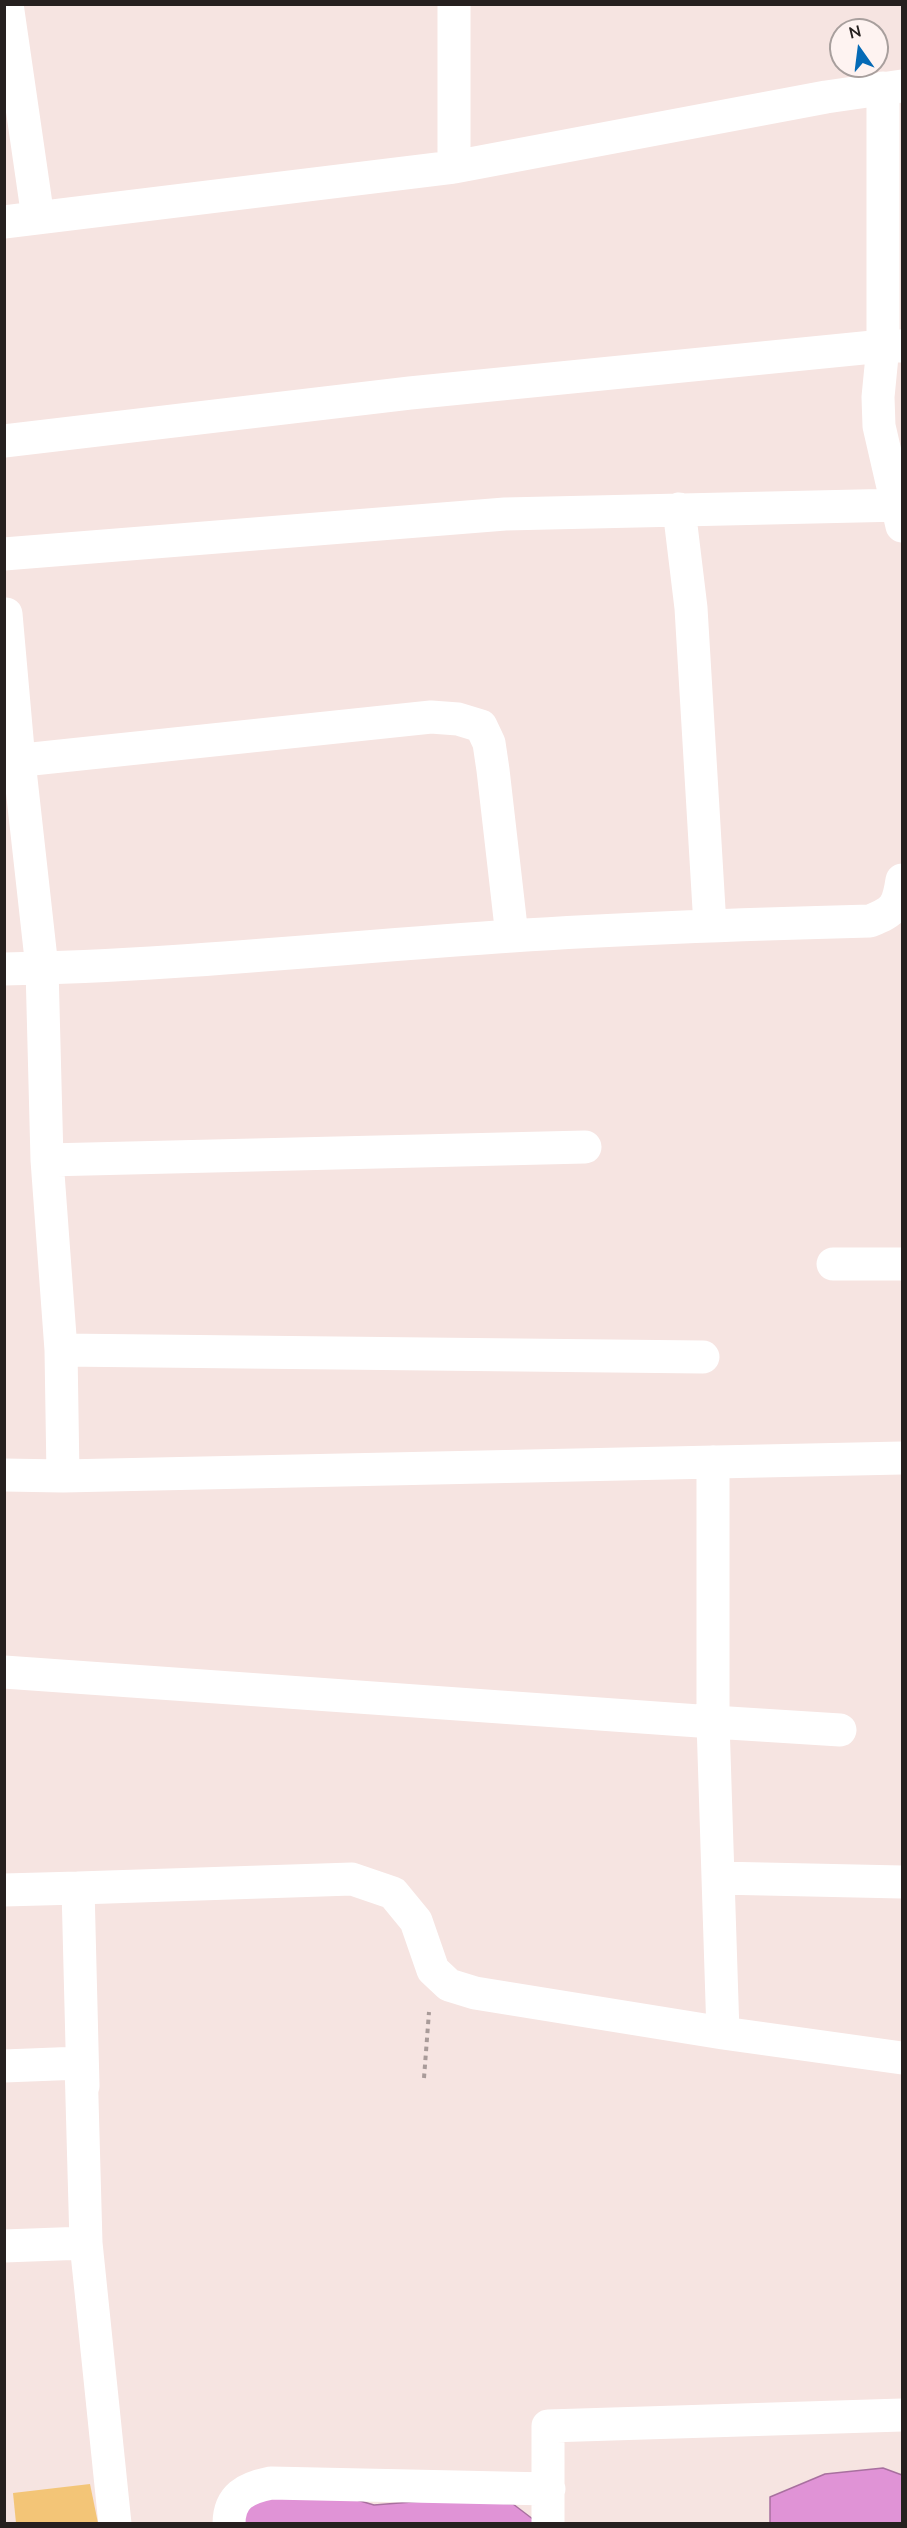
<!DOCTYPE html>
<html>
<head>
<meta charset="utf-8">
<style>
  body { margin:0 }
  #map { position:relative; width:907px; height:2528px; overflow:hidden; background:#f6e4e1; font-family:"Nunito Sans",sans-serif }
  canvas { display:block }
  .frame { position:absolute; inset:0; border:6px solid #26201f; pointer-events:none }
  .north { position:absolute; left:829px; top:18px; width:60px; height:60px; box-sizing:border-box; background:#fef3f1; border:2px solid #a89f9d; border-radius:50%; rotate:346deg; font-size:16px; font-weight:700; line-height:24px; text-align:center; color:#26201f }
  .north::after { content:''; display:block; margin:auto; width:21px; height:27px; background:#056ab6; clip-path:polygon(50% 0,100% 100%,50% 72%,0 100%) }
</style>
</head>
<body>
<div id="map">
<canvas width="907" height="2528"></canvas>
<div class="frame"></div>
<div class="north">N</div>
</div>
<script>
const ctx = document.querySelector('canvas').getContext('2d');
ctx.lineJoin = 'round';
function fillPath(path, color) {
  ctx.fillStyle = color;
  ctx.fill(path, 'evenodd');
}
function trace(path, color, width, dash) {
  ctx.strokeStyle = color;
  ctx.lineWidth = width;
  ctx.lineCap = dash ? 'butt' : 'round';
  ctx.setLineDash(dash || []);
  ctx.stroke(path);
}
const green = new Path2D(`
  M90 2484 98 2523H16L13 2493Z`);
const water = new Path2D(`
  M883 2468 902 2475V2523H770V2497L825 2474Z
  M309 2486 374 2505 450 2499 513 2504 538 2523 239 2524 238 2513 271 2488Z`);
const path = new Path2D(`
  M424 2078 429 2012`);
const minor = new Path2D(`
  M7 4 38 218
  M454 167V4
  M4 222 454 167 826 97 902 86
  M4 441 410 393 883 346V88
  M679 509 691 608 710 926
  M902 526 879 426 878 397 883 346H902
  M4 554 505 514 902 505
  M4 762 431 717 458 719 481 726 489 743 493 770 512 936
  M4 969C174 966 343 947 512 936 631 928 751 924 870 921 895 911 898 906 902 880
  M47 1160 585 1147
  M833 1264H902
  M61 1350 703 1357
  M4 1475 63 1476 61 1350 47 1160 42 968 19 761 6 614
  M63 1476 902 1458
  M4 1672 713 1722V1462
  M718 1878 902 1882
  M78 1888 352 1879 393 1893 416 1921 433 1970 449 1985 475 1993 723 2033 902 2058
  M4 1890 78 1888 83 2086
  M723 2033 713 1722 840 1730
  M4 2066 81 2063 86 2243 115 2524
  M4 2246 86 2243
  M229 2524C229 2496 246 2488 271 2483L549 2489
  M548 2524V2426L902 2415`);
fillPath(green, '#f3c577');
fillPath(water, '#e093d6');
trace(water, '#a8709f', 1.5);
trace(path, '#a99b99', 4, [4.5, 4.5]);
trace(minor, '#fff', 33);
</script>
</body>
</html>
